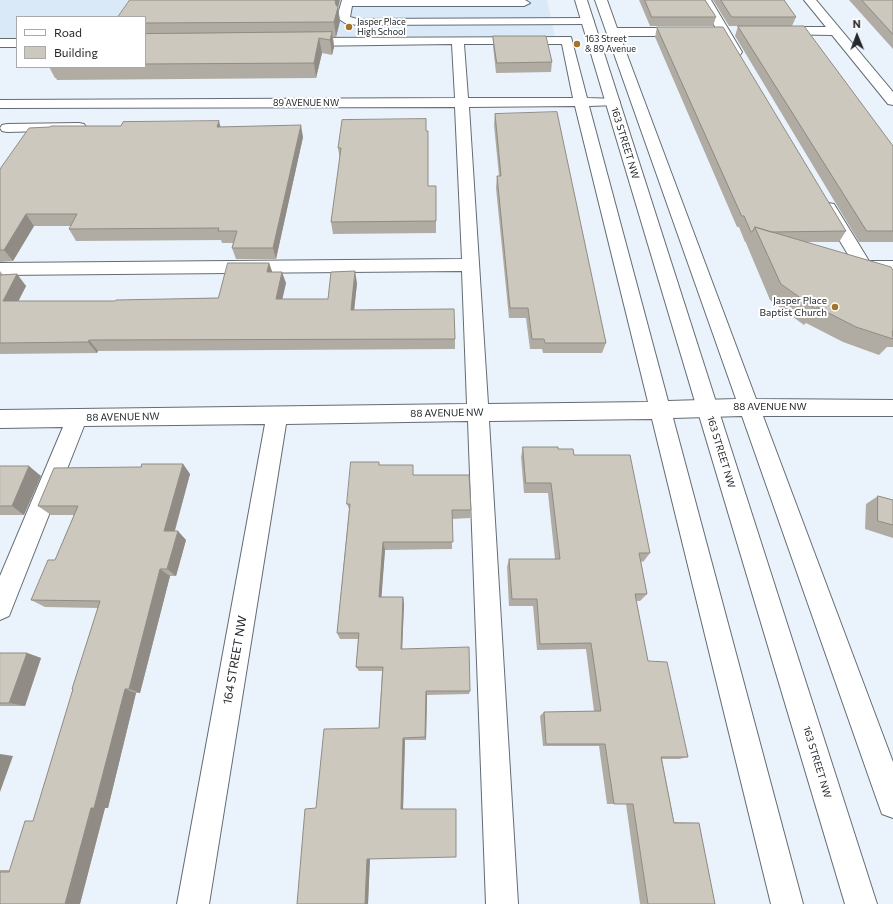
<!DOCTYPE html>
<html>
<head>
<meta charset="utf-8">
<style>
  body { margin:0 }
  #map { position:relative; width:893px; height:904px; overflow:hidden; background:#eaf3fb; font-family:Commissioner,sans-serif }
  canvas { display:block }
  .legend { position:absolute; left:16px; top:16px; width:130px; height:52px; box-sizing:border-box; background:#fff; border:1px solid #a8aaab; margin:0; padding:5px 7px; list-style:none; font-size:12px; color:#262a2d }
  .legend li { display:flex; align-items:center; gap:8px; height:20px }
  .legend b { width:20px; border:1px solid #a8aaab }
  .north { position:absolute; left:837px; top:16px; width:40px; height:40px; -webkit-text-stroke:3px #fff; paint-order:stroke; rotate:359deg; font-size:11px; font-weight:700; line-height:16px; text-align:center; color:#262a2d }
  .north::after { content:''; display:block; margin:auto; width:14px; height:18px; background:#262a2d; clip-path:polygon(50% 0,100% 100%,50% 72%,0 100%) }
</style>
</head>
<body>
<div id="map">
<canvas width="893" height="904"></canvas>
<ul class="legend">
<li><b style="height:5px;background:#fff"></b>Road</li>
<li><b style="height:11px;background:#cdc8be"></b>Building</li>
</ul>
<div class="north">N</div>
</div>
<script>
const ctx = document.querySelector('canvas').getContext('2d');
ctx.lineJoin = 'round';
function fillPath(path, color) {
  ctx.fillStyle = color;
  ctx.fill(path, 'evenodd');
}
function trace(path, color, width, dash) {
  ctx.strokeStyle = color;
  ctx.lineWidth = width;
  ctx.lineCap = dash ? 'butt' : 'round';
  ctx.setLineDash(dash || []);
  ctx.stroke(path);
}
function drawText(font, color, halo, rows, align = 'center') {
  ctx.font = font + ' Commissioner,sans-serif';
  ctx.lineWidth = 4;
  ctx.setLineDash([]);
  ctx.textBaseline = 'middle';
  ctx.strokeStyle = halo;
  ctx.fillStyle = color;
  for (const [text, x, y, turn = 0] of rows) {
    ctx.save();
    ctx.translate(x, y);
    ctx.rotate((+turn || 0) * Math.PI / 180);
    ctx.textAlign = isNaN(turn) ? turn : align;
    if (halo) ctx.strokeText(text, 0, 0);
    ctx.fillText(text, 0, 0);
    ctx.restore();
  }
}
const built = new Path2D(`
  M0 0H547L555 36 145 38V17H17V39H0Z`);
const minor = new Path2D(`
  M342 0H525L530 3 524 6H352L350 17 357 19 588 18 592 19 594 21 592 23 588 24 357 25 345 23 339 19 338 14Z
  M595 0H607L617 28H686L690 29 692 32 690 35 686 36H620L756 399 893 400V416H763L893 762V818L882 814 878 803 742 416 673 418 803 904H771L652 419 489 421 518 904H486L468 421 286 424 209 904H177L265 424 84 426 9 616 0 620V576L63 427 0 428V410L467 404 462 271 0 275V263L462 259 455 107 0 108V100L455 98 452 44 304 46 300 45 298 42 300 39 304 38 571 37 587 98 618 99 620 102 618 105 589 106 668 401 736 399ZM464 44H562L573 98H468ZM575 106 648 402 488 404 469 107Z
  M699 0H711L742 52 740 55H732Z
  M804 0H816L893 92V105L888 104 832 35 773 34 771 31 773 28 777 27H826Z
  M0 39H17V47H0Z
  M79 123 84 124 86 127 84 130 7 132 2 131 0 128 2 125 7 124Z
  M828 203 834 204 869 261H893V273H864L858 271 820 208 822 204Z`);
const major = new Path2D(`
  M575 0H587L877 904H845Z`);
const wall = new Path2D(`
  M639 0H705L716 17 713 26H650Z
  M713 0H784L796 17 792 26H729Z
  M849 0H893V49Z
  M338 8 340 21 336 37H333L334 47 332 55 322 53 316 78 57 80 56 78H55L49 67H145V17Z
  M738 26 893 146V242H859L735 36Z
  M657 27 846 231 839 242H806L893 270V347H887L879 355 843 342 806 323 804 325 770 300 746 243V242H745L739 227H737L655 37Z
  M493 36 552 62 551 72 496 73 493 46Z
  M495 114 606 343 602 353H543L542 349H530L526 318H509L496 188 497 176H499L494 125Z
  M426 119V131H428V186H436V233L333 234 331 222 340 160 338 148Z
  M220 127 303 137 276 259H236L232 248 233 243H222L221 240 76 241 69 229 71 226H34L13 261 0 262V169Z
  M269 263 272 272 286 283 282 299H328L357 283 354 310 455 339V349L98 351 97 353 0 354V271L3 275 17 274 26 286 18 301H115L218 298Z
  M523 447 558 449 574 455 650 553 643 562 641 561 647 594 640 601H636L648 661 688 757 679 759H662L674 822 699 823 715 904H640L626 804H607L599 746H543L540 716 544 712 594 711 586 649 537 650 533 606H509L507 567 509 559H555L548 493H524L521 457Z
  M379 462V465L414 475 471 510 470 518 452 519V549L385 550 381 597H403L404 604 402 649 470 691 469 694 427 695 426 740H405L403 809 370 858 368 904H297L316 808 379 728 382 671H359L356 667 358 639H340L337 633 349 509 347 504Z
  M183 464 190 474 175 531 186 540 176 576H170L140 693H136L108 808H105L80 904H0V870H10L33 821 73 690 72 689 98 608 45 607 31 600 55 560 74 515H51L38 506 141 467Z
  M0 466 41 476 24 515H0Z
  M878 496 893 500V538L865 529 866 504Z
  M0 653H27L41 658 25 706H0Z`);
const shadedWall = new Path2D(`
  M335 0H340L338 8 340 21 336 37 334 22Z
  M332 32 334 47 332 55 330 40Z
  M319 38 322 53 316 78 314 63Z
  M219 121 222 133 217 127Z
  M301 125 303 137 276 259 273 248Z
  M26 214 34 226 13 261 4 250Z
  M269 263 273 274 267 272Z
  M355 271 357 283 353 321 351 310Z
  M282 272 286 283 280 310 276 299Z
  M17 274 26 286 13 312 3 301Z
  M89 340 98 351 97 353 88 342Z
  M183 464 190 474 172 540 164 531Z
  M29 466 41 476 24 515 12 506Z
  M178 531 186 540 176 576 167 569Z
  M383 542 385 550 381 604 379 597Z
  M160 569 170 576 140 693 129 689Z
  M403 597 404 604 402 654 401 649Z
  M27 653 41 658 25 706 9 703Z
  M125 689 136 693 108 808H94Z
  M426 691 427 695 426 740 425 737Z
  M403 738 405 740 403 809H401Z
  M0 754 13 756 0 792Z
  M91 808H105L80 904H65Z
  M370 857 368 904H365L367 859Z`);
const building = new Path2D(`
  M130 0H335L336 5 338 7 334 22 145 23V17H118Z
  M645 0H705L716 17H652Z
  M721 0H784L796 17H732Z
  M862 0H893V34Z
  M738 26H804L893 146V231H867Z
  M657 27H723L846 231 771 232 755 227 752 232H751L744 216H742Z
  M332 32 330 40 319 38 314 63 145 64V34Z
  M493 36H546L552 62 497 63Z
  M557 112 606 343H545L544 339H532L528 308H510L497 176H501L495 114Z
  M426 119V131H428V186H436V221L331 222 341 148H338L342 120Z
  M219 121 217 127 301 125 273 248H232L237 231H218L219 228 69 229 77 214H26L4 250H0V169L29 128 50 127 51 126H121L123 122Z
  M755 227 891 267 893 270V331H892L893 339 856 327 817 307 816 309 781 284Z
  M228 263H269L267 272H282L276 299H328L331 272 355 271 351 310 454 309 455 339 89 340 88 342 0 343V275L17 274 3 301H115L116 300 218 298Z
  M523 447H558V449H573L574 455H630L650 553H639L647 594H635L648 661 667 662 688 757H661L674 823H699L715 904H648L633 804H614L605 744H546L544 712 601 711 591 643 540 644 537 599H512L509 559H560L551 483H526Z
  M351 462H379V465H413V475H469L471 510H452L453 542H383L379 597H403L401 649 469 647 470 691H426L425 737 403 738 401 809H456V857L367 859 365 904H297L305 809 316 808 324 729 379 728 383 667H356L359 633H337L350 504H347Z
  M142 464H183L164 531H178L167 569H160L129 689H125L94 808H91L65 904H0V872H9L25 821H33L73 689H72L100 601 31 600 48 560H55L78 506H38L54 468 141 467Z
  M0 466H29L12 506H0Z
  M878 496 893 500V525L878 521Z
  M0 653H27L9 703H0Z`);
const markers = [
  [349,27,4,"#a47428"],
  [577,44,4,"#a47428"],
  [835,307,4,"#a47428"]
];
const farPoinames = [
  ["Jasper Place",357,22],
  ["High School",357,32],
  ["163 Street",585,39],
  ["& 89 Avenue",585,49]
];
const farStreetnames = [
  ["89 AVENUE NW",306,103]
];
const streetNames = [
  ["163 STREET NW",625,143,73],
  ["88 AVENUE NW",770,407],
  ["88 AVENUE NW",447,413,-1],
  ["88 AVENUE NW",123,417,-1],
  ["163 STREET NW",721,452,73],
  ["163 STREET NW",817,762,73]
];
const poiNames = [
  ["Jasper Place",827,301],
  ["Baptist Church",827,313]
];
const nearStreetnames = [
  ["164 STREET NW",235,660,-80]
];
fillPath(built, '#dae9f7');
trace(minor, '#646c73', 2);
trace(major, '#646c73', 2);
fillPath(minor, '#fff');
fillPath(major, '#fff');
fillPath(wall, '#b0aca3');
fillPath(shadedWall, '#908c85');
fillPath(building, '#cdc8be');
trace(building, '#908c85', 1);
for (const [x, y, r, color] of markers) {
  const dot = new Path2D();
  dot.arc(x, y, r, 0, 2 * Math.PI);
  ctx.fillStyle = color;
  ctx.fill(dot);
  trace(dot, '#fff', 1.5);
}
drawText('9px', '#262a2d', '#fff', farPoinames, 'left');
drawText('9px', '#262a2d', '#fff', farStreetnames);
drawText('10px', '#262a2d', '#fff', streetNames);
drawText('10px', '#262a2d', '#fff', poiNames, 'right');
drawText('12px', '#262a2d', '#fff', nearStreetnames);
</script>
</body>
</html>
